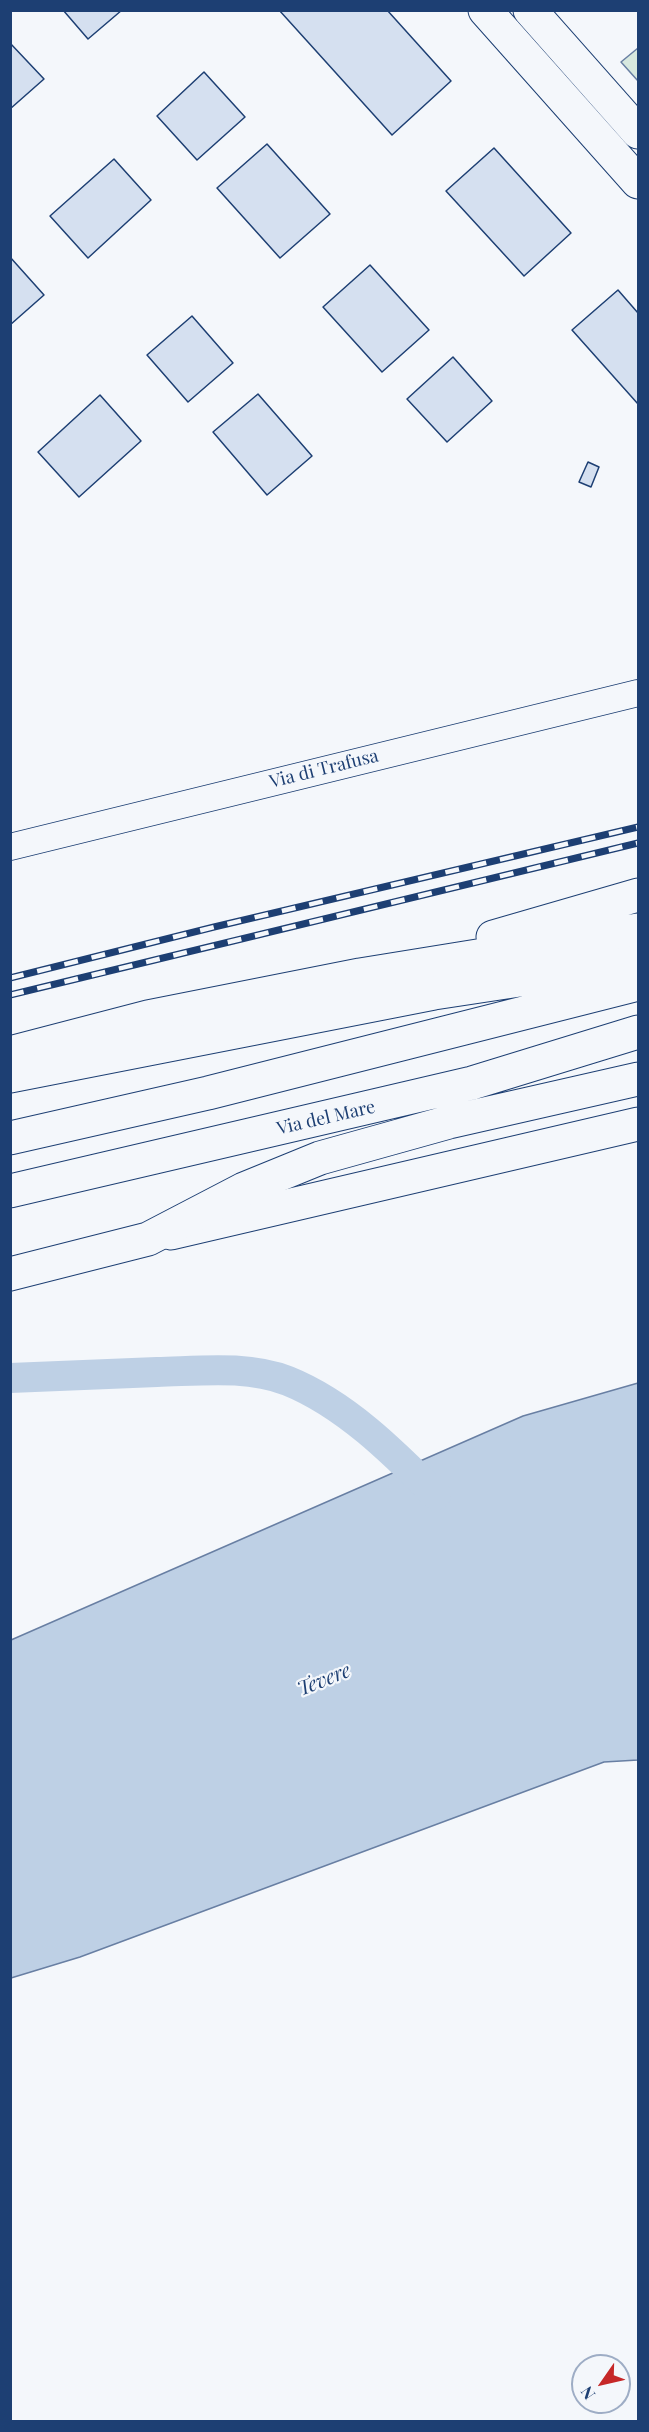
<!DOCTYPE html>
<html>
<head>
<meta charset="utf-8">
<style>
  body { margin:0 }
  #map { position:relative; width:649px; height:2432px; overflow:hidden; background:#f4f7fb; font-family:"Playfair Display",serif }
  canvas { display:block }
  .frame { position:absolute; inset:0; border:12px solid #1d3f73; pointer-events:none }
  .north { position:absolute; left:571px; top:2354px; width:60px; height:60px; box-sizing:border-box; background:#f4f7fb; border:2px solid #9eadc5; border-radius:50%; rotate:236deg; font-size:16px; font-weight:700; line-height:24px; text-align:center; color:#1d3f73 }
  .north::after { content:''; display:block; margin:auto; width:21px; height:27px; background:#c62828; clip-path:polygon(50% 0,100% 100%,50% 72%,0 100%) }
</style>
</head>
<body>
<div id="map">
<canvas width="649" height="2432"></canvas>
<div class="frame"></div>
<div class="north">N</div>
</div>
<script>
const ctx = document.querySelector('canvas').getContext('2d');
ctx.lineJoin = 'round';
function fillPath(path, color) {
  ctx.fillStyle = color;
  ctx.fill(path, 'evenodd');
}
function trace(path, color, width, dash) {
  ctx.strokeStyle = color;
  ctx.lineWidth = width;
  ctx.lineCap = dash ? 'butt' : 'round';
  ctx.setLineDash(dash || []);
  ctx.stroke(path);
}
function drawText(font, color, halo, rows, align = 'center') {
  ctx.font = font + ' "Playfair Display",serif';
  ctx.lineWidth = 4.5;
  ctx.setLineDash([]);
  ctx.textBaseline = 'middle';
  ctx.strokeStyle = halo;
  ctx.fillStyle = color;
  for (const [text, x, y, turn = 0] of rows) {
    ctx.save();
    ctx.translate(x, y);
    ctx.rotate((+turn || 0) * Math.PI / 180);
    ctx.textAlign = isNaN(turn) ? turn : align;
    if (halo) ctx.strokeText(text, 0, 0);
    ctx.fillText(text, 0, 0);
    ctx.restore();
  }
}
const green = new Path2D(`
  M638 48V81L621 62Z`);
const water = new Path2D(`
  M638 1383V1760L604 1762 80 1957 11 1978V1640L523 1416Z`);
const canal = new Path2D(`
  M10 1378C59 1376 108 1374 157 1372 200 1371 247 1365 288 1381 345 1404 393 1452 436 1495`);
const building = new Path2D(`
  M63 10H122L88 39Z
  M279 10H387L451 81 392 135Z
  M10 43 44 79 10 109Z
  M204 72 245 117 197 160 157 116Z
  M267 144 330 214 280 258 217 188Z
  M494 148 571 233 524 276 446 191Z
  M114 159 151 200 88 258 50 216Z
  M10 257 44 295 10 325Z
  M370 265 429 330 382 372 323 307Z
  M618 290 638 313V404L572 330Z
  M192 316 233 363 188 402 147 355Z
  M453 357 492 401 447 442 407 399Z
  M258 394 312 456 267 495 213 432Z
  M100 395 141 441 79 497 38 452Z
  M588 462 599 467 591 487 579 482Z`);
const street = new Path2D(`
  M10 847 638 693`);
const secondary = new Path2D(`
  M485 10 638 182
  M530 10 638 132
  M493 937 638 895
  M10 1053 148 1017 360 975 638 930
  M171 1233 638 1124`);
const primary = new Path2D(`
  M10 1076 434 993 638 962
  M10 1138 208 1093 638 984
  M10 1191 472 1083 638 1032
  M10 1274 148 1239 244 1189 320 1158 449 1122 638 1079`);
const rail = new Path2D(`
  M10 978 214 927 638 827
  M10 995 638 843`);
const streetNames = [
  ["Via di Trafusa",324,769,-14],
  ["Via del Mare",326,1118,-13]
];
const waterNames = [
  ["Tevere",324,1680,-22]
];
fillPath(green, '#d7e8df');
trace(green, '#687fa3', 1.5);
fillPath(water, '#bed0e5');
trace(water, '#687fa3', 1.5);
trace(canal, '#bed0e5', 30);
fillPath(building, '#d5e0f0');
trace(building, '#1d3f73', 1.5);
trace(street, '#1d3f73', 28);
trace(secondary, '#1d3f73', 35);
trace(primary, '#1d3f73', 35);
trace(street, '#f4f7fb', 26);
trace(secondary, '#f4f7fb', 33);
trace(primary, '#f4f7fb', 33);
trace(rail, '#1d3f73', 7);
trace(rail, '#f4f7fb', 4.5, [14]);
drawText('18px', '#1d3f73', '#f4f7fb', streetNames);
drawText('italic 20px', '#1d3f73', '#f4f7fb', waterNames);
</script>
</body>
</html>
